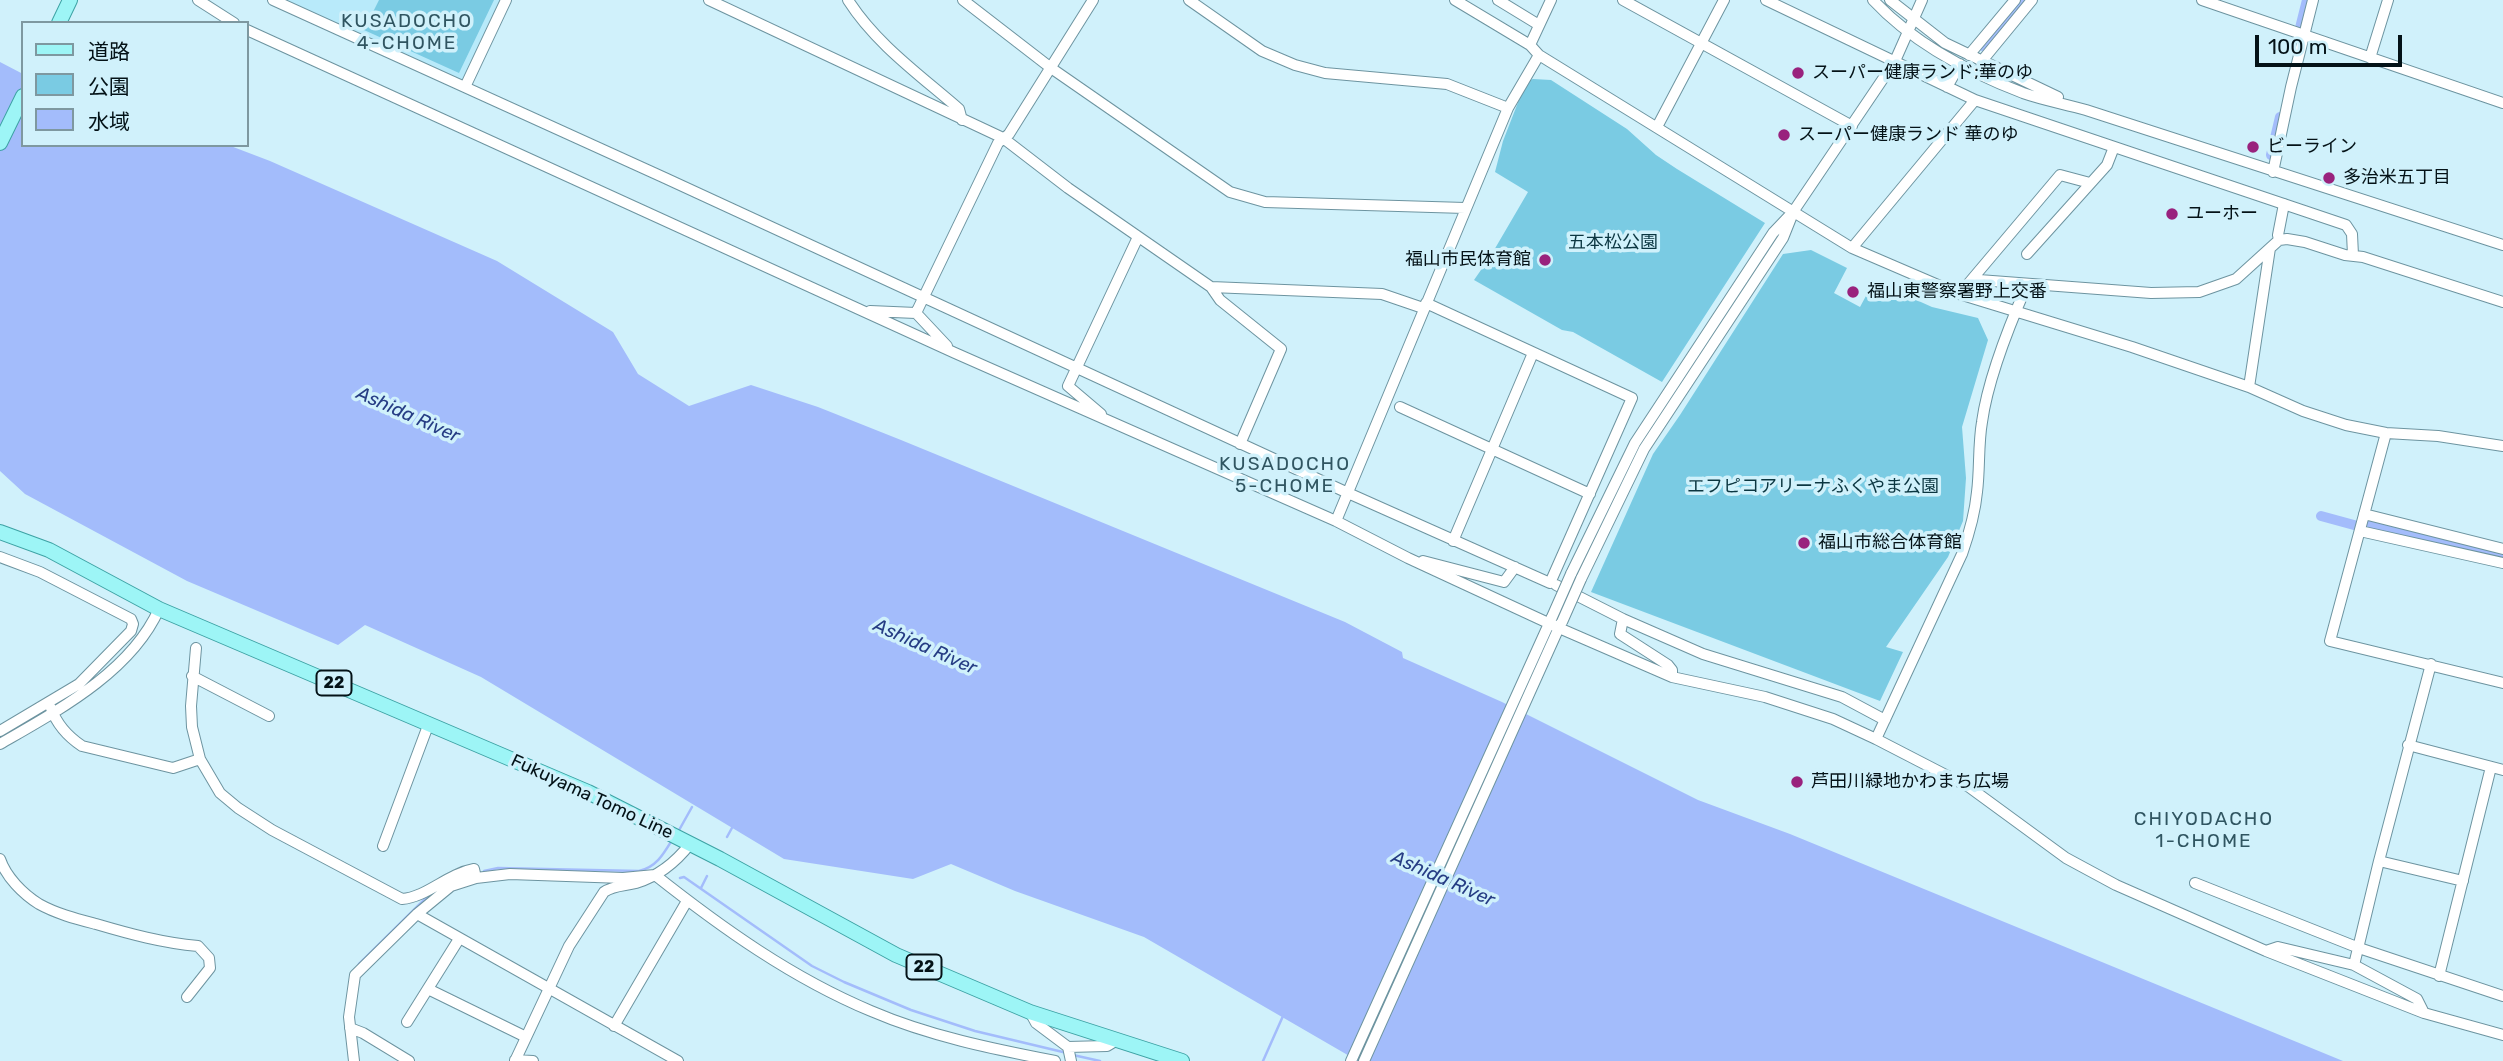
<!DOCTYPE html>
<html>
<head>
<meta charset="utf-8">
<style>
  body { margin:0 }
  #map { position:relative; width:2503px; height:1061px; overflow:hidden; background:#d0f1fb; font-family:Rubik,"Noto Sans JP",sans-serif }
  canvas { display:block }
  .legend { position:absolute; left:21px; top:21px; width:228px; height:126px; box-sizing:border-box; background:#d0f1fb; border:2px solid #7e98a0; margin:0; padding:9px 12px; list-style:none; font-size:21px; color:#041217 }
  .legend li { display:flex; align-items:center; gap:14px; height:35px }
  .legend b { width:35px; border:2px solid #7e98a0 }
  .scale { position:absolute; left:2255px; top:35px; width:147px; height:32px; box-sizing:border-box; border:4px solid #041217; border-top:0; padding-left:9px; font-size:21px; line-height:24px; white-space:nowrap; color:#041217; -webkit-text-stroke:5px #d0f1fb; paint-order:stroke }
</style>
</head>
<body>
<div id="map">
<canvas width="2503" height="1061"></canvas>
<ul class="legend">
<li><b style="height:9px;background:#9df5f6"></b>道路</li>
<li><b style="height:19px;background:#7acbe3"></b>公園</li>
<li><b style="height:19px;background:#a3bcfb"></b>水域</li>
</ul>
<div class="scale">100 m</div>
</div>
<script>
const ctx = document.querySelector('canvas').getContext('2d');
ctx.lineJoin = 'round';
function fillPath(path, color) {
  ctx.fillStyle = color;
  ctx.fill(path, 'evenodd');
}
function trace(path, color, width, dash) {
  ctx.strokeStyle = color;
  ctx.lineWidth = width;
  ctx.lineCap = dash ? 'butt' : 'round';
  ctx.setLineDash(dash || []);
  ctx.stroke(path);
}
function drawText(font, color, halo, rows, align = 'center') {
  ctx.font = font + ' Rubik,"Noto Sans JP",sans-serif';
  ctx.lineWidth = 7;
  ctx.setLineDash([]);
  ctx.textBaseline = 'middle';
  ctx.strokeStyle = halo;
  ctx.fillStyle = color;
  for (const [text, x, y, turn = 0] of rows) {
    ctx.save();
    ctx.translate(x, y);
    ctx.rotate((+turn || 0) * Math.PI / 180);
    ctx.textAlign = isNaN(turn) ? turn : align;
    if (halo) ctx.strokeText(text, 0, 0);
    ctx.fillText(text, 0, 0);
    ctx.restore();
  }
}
const built = new Path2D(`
  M281 0H503L466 78 460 82Z`);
const green = new Path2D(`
  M379 0H494L459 73 364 30Z
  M1533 79 1551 80 1627 129 1656 155 1677 169 1765 223 1662 382 1573 332 1562 330 1474 280 1490 257 1528 192 1495 172 1503 141 1524 87 1527 81Z
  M1811 250 1847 268 1834 293 1860 307 1874 281 1932 307 1978 318 1988 340 1962 427 1966 478 1963 521 1948 557 1886 647 1903 652 1880 701 1591 592 1653 454 1680 415 1783 254Z`);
const water = new Path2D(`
  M0 62 23 74V145H228L270 161 497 261 613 332 638 374 689 406 751 385 818 407 901 440 1345 622 1402 652 1403 658 1502 702 1698 800 1790 834 2343 1061H1358L1144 937 1015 891 951 864 913 879 784 859 481 677 365 625 338 645 187 581 25 494 0 471Z`);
const stream = new Path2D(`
  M678 832 692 807
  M727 837 733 826
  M484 871 498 868 639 871C656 867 663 855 672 840
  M680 878 684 877 812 966 844 982 911 1010 975 1031 1067 1053
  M701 888 707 876
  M359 964 429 895
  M1073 1055 1100 1061
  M1263 1061 1283 1016`);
const canal = new Path2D(`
  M2300 28 2307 0
  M1983 46 2023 0
  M2271 155 2280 117
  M2321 516 2354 525
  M2368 524 2503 557`);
const minor = new Path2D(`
  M198 0 234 23
  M273 0 665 178 1348 493 1550 583 1632 398 1426 303
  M709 0 1003 138 1068 188 1211 287 1382 294 1423 308
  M848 0C876 44 920 75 959 109L962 120
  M963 0 1051 68 1230 192 1265 202 1465 208
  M1189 0 1262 51 1295 65 1325 73 1447 84 1508 108
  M1455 0 1530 45 1539 55 1852 248 1959 294 2132 347 2249 387 2303 411 2346 425 2386 433 2438 436 2503 446
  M1498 0 1539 25
  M1623 0 1852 126
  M1766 0 1975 100 2346 225 2352 234 2353 255
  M1873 0C1913 43 1968 72 2023 93 2043 100 2065 104 2086 110L2503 245
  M1890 0 1945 43 2058 97
  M2202 0 2503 103
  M247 30 955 353 1336 521 1408 558 1559 628 1672 677 1765 697 1833 719 1876 739 1969 787 2066 858 2116 885 2266 951 2424 1013 2503 1035
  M1530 45 1551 0
  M1969 55 2015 0
  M2370 58 2388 0
  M1981 62 2032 0
  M465 87 506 0
  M1947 87 1960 64
  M1657 127 1724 0
  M2273 172 2291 87 2313 0
  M2279 240 2278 235 2284 204
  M1852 248 1975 100
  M2027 254 2107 165 2114 147
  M1968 284 2060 175 2090 183
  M1211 287 1220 300 1281 349 1240 444
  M1959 294 1979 280 2151 293 2199 292 2236 279 2279 240 2287 239 2305 242 2345 255 2363 257 2503 302
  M870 311 916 313
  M947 346 916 313 998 143 1009 134 1093 0
  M2249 387 2270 248
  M1400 407 1590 494
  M1101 414 1068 386 1138 237
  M2386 433 2330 641 2503 683
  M2364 514 2503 549
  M1336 521 1508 108 1539 55
  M2360 531 2503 563
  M1453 541 1533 353
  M0 557 40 572 131 619 133 624 131 631 79 684 0 731
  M1423 561 1504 582 1515 567
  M1571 574 1635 443 1773 233 1793 212 1895 61 1922 0
  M1581 579 1644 449 1783 238 1791 218
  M1556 585 1623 619 1703 654 1842 697 1885 720
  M1623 619 1620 634 1668 665 1672 670V677
  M196 648 191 706 192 727 200 759 220 793 238 808 272 830 402 899C427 897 447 874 474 869L476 878
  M192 676 269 716
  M51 708C57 725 67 736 82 746L173 768 200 759
  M1876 739 1962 554C1969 534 1975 514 1977 492 1980 469 1978 445 1982 422 1988 378 2009 326 2027 285
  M0 744C57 711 131 672 159 609
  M2408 745 2503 770
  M383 846 429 723
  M0 859C6 877 23 894 39 904 57 914 77 919 96 924 130 934 163 943 198 946L209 958 210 968 187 997
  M2379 861 2463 881
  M2195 883 2359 948 2503 996
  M417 914 678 1061
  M2266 951 2278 947 2354 965
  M2439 976 2491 767
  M428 989 526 1037
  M1030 1012 1036 1023 1068 1047
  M2424 1013 2417 999 2354 965 2379 861 2431 664
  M407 1022 459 939
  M614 1026 687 901
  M350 1028 363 1033 409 1061
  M515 1060 533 1061
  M354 1061 349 1017 355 975 417 914 451 886 476 878 510 874 623 878 655 875C722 928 792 978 871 1011 929 1036 993 1049 1055 1061
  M515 1061 569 946 604 892C614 885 625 886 636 883 659 876 676 862 690 844
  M1071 1061 1068 1047 1107 1046 1117 1040
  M1351 1061 1552 617
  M1364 1061 1561 623`);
const major = new Path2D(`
  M59 23 70 0
  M0 143 23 96
  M0 532 49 550 159 609 588 792 720 859 896 955 1030 1012 1182 1061`);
const minorBridge = new Path2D(`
  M1552 617 1571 574
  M1562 622 1581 579`);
const markers = [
  [1798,73,7,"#99227d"],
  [1784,135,7,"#99227d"],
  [2253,147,7,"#99227d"],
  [2329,178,7,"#99227d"],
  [2172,214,7,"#99227d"],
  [1545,260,7,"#99227d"],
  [1853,292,7,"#99227d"],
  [1804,543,7,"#99227d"],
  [1797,782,7,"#99227d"]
];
const shields = [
  [334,683,35],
  [924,967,35]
];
const shieldNames = [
  ["22",334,683],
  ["22",924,967]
];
const poiNames = [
  ["スーパー健康ランド;華のゆ",1812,73],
  ["スーパー健康ランド 華のゆ",1798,135],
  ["ビーライン",2267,147],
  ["多治米五丁目",2343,178],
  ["ユーホー",2186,214],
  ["福山市民体育館",1531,260,"right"],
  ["福山東警察署野上交番",1867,292],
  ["福山市総合体育館",1818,543],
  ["芦田川緑地かわまち広場",1811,782]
];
const parkNames = [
  ["五本松公園",1613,243],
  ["エフピコアリーナふくやま公園",1813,487]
];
const streetNames = [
  ["Fukuyama Tomo Line",592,797,25]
];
const neighbourhoodNames = [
  ["KUSADOCHO",407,22],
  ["4-CHOME",407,44],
  ["KUSADOCHO",1285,465],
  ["5-CHOME",1285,487],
  ["CHIYODACHO",2204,820],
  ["1-CHOME",2204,842]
];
const waterNames = [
  ["Ashida River",408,415,24],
  ["Ashida River",925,647,24],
  ["Ashida River",1443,879,24]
];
fillPath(built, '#b8eafa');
fillPath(green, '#7acbe3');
fillPath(water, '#a3bcfb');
trace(stream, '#a3bcfb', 2.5);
trace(canal, '#a3bcfb', 10);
trace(minor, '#6d94a0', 12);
trace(major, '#3da2a4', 16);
trace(minor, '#fff', 10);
trace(major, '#9df5f6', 14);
trace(minorBridge, '#6d94a0', 12, []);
trace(minorBridge, '#fff', 10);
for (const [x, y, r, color] of markers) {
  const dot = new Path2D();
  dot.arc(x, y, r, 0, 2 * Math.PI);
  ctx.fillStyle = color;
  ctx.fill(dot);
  trace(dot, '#d0f1fb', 2.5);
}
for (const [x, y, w] of shields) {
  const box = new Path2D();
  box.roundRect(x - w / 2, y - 12.5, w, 25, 5);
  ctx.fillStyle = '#d0f1fb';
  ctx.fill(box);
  trace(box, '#041217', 2);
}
drawText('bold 16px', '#041217', null, shieldNames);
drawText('18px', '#041217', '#d0f1fb', poiNames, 'left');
drawText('18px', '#0b3641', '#d0f1fb', parkNames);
drawText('18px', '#041217', '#d0f1fb', streetNames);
ctx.letterSpacing = '2px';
drawText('19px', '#305561', '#d0f1fb', neighbourhoodNames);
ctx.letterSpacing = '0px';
drawText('italic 19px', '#263d84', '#d0f1fb', waterNames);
</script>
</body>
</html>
